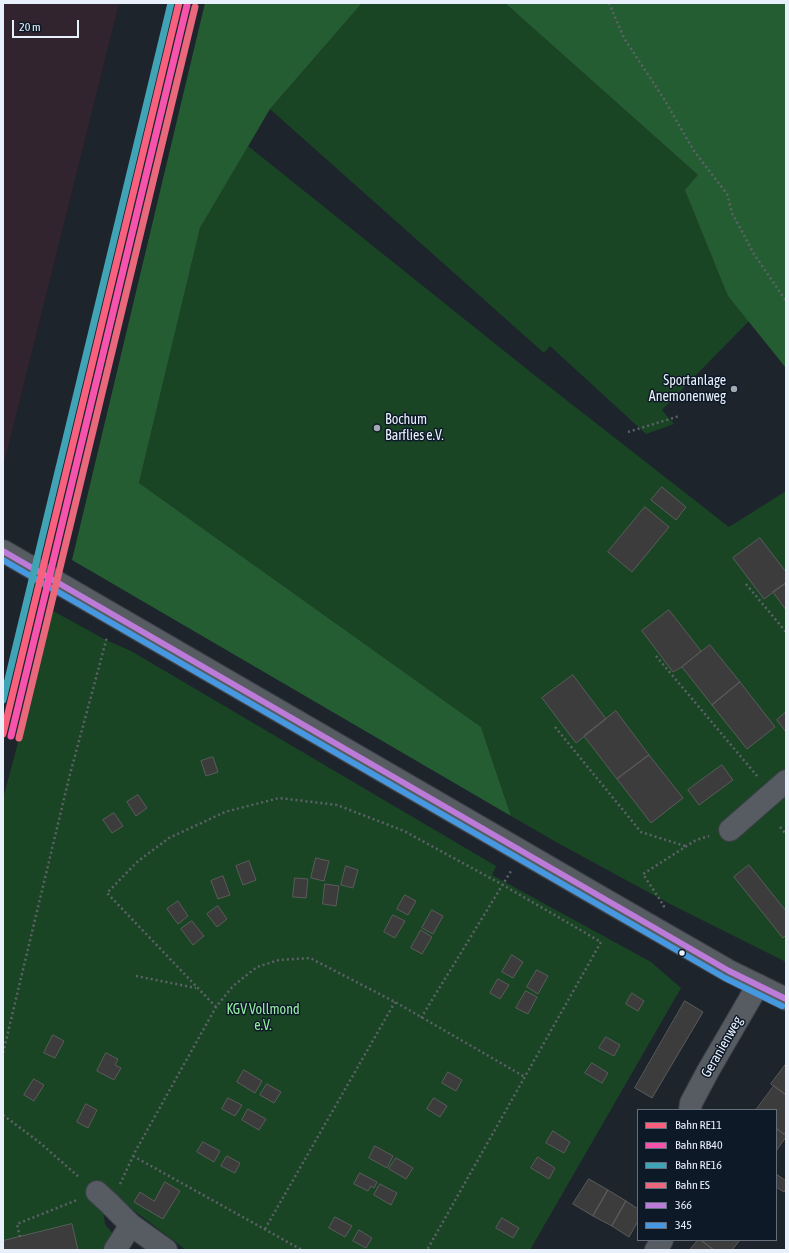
<!DOCTYPE html>
<html>
<head>
<meta charset="utf-8">
<style>
  body { margin:0 }
  #map { position:relative; width:789px; height:1253px; overflow:hidden; background:#1d242c; font-family:"Asap Condensed",sans-serif }
  canvas { display:block }
  .frame { position:absolute; inset:0; border:4px solid #e8f0fb; pointer-events:none }
  .legend { position:absolute; left:637px; top:1109px; width:140px; height:132px; box-sizing:border-box; background:#0e1928; border:1px solid #656f7c; margin:0; padding:5px 7px; list-style:none; font-size:12px; color:#e8f0fb }
  .legend li { display:flex; align-items:center; gap:8px; height:20px }
  .legend b { width:20px; border:1px solid #656f7c }
  .scale { position:absolute; left:12px; top:20px; width:67px; height:18px; box-sizing:border-box; border:2px solid #e8f0fb; border-top:0; padding-left:5px; font-size:12px; line-height:14px; white-space:nowrap; color:#e8f0fb; -webkit-text-stroke:3px #0e1928; paint-order:stroke }
</style>
</head>
<body>
<div id="map">
<canvas width="789" height="1253"></canvas>
<div class="frame"></div>
<ul class="legend">
<li><b style="height:5px;background:#f8607d"></b>Bahn RE11</li>
<li><b style="height:5px;background:#f653ac"></b>Bahn RB40</li>
<li><b style="height:5px;background:#40a3b6"></b>Bahn RE16</li>
<li><b style="height:5px;background:#ea687b"></b>Bahn ES</li>
<li><b style="height:5px;background:#bd7bd9"></b>366</li>
<li><b style="height:5px;background:#4699e1"></b>345</li>
</ul>
<div class="scale">20 m</div>
</div>
<script>
const ctx = document.querySelector('canvas').getContext('2d');
ctx.lineJoin = 'round';
function fillPath(path, color) {
  ctx.fillStyle = color;
  ctx.fill(path, 'evenodd');
}
function trace(path, color, width, dash) {
  ctx.strokeStyle = color;
  ctx.lineWidth = width;
  ctx.lineCap = dash ? 'butt' : 'round';
  ctx.setLineDash(dash || []);
  ctx.stroke(path);
}
function drawText(font, color, halo, rows, align = 'center') {
  ctx.font = font + ' "Asap Condensed",sans-serif';
  ctx.lineWidth = 3;
  ctx.setLineDash([]);
  ctx.textBaseline = 'middle';
  ctx.strokeStyle = halo;
  ctx.fillStyle = color;
  for (const [text, x, y, turn = 0] of rows) {
    ctx.save();
    ctx.translate(x, y);
    ctx.rotate((+turn || 0) * Math.PI / 180);
    ctx.textAlign = isNaN(turn) ? turn : align;
    if (halo) ctx.strokeText(text, 0, 0);
    ctx.fillText(text, 0, 0);
    ctx.restore();
  }
}
const industrial = new Path2D(`
  M3 3H119L3 467Z`);
const green = new Path2D(`
  M362 3H505L698 175 728 296 749 321 662 410 674 424 646 434 550 346 544 353 535 345 270 109Z
  M248 146 533 374 729 527 786 491V962L670 904 556 842 511 816 481 727 139 483 200 228Z
  M53 611 106 640 131 651 496 866 492 875 651 962 681 988 530 1250H186L103 1187 100 1190 105 1224 126 1250H3V799Z`);
const forest = new Path2D(`
  M205 3H362L270 109 200 228 139 483 481 727 511 816 72 560Z
  M505 3H786V368L728 296 685 190 698 175Z`);
const building = new Path2D(`
  M662 487 686 507 676 520 651 500Z
  M645 507 669 527 632 572 608 552Z
  M760 538 786 572V583L764 599 733 558Z
  M786 583V610L773 592Z
  M669 610 701 651 682 667 673 672 642 631Z
  M710 645 740 682 712 705 682 667Z
  M573 675 606 719 576 743 542 698Z
  M740 682 775 727 747 749 712 705Z
  M616 711 649 755 617 779 584 736Z
  M786 712V732L777 720Z
  M649 755 683 798 651 823 617 779Z
  M213 757 218 772 206 776 201 761Z
  M722 765 733 780 699 805 688 790Z
  M138 795 147 808 136 816 127 802Z
  M114 813 123 826 112 833 103 820Z
  M316 858 329 861 324 881 311 878Z
  M249 861 256 880 243 885 236 866Z
  M749 865 786 911V935L783 938 734 877Z
  M346 866 358 870 353 888 341 885Z
  M223 876 230 895 218 899 211 881Z
  M295 878 308 879 306 898 293 897Z
  M325 884 339 886 336 906 323 904Z
  M405 895 416 901 408 915 397 909Z
  M178 901 188 916 178 924 167 909Z
  M218 906 227 919 217 927 207 914Z
  M432 910 443 916 433 934 422 928Z
  M393 915 405 921 395 938 384 932Z
  M192 921 204 936 193 945 181 929Z
  M421 930 432 937 422 954 411 948Z
  M512 955 523 962 513 978 502 972Z
  M537 970 548 976 538 994 527 987Z
  M498 979 509 985 500 999 490 993Z
  M526 991 537 997 528 1014 516 1008Z
  M632 993 644 1001 638 1011 626 1004Z
  M685 1001 703 1012 652 1098 635 1088Z
  M53 1035 64 1041 55 1058 44 1053Z
  M606 1037 620 1045 614 1056 599 1048Z
  M106 1053 118 1059 115 1065 121 1068 114 1080 97 1071Z
  M592 1063 608 1073 602 1083 585 1073Z
  M786 1064V1095L771 1084Z
  M244 1070 262 1081 255 1093 237 1082Z
  M448 1072 462 1080 456 1091 442 1083Z
  M34 1079 44 1085 34 1101 24 1095Z
  M267 1084 281 1092 274 1103 260 1095Z
  M774 1086 786 1095V1131L784 1134 776 1128V1110H756Z
  M228 1098 242 1105 235 1116 222 1109Z
  M434 1098 447 1106 440 1117 427 1109Z
  M86 1104 97 1110 88 1128 77 1122Z
  M248 1109 266 1119 259 1130 242 1120Z
  M776 1128 786 1136V1137L776 1151Z
  M553 1131 570 1142 564 1153 546 1143Z
  M203 1142 220 1151 214 1162 197 1152Z
  M375 1146 393 1156 387 1168 369 1158Z
  M227 1156 240 1163 235 1173 221 1166Z
  M538 1157 555 1168 549 1179 531 1168Z
  M396 1158 413 1168 406 1179 389 1169Z
  M360 1173 377 1182 374 1188 371 1186 368 1191 354 1184Z
  M776 1174 786 1181V1189L784 1192 776 1187Z
  M589 1179 608 1190 593 1216 573 1204Z
  M165 1182 180 1191 163 1219 134 1202 140 1192 154 1201Z
  M380 1184 397 1193 391 1205 374 1195Z
  M608 1190 626 1201 612 1226 593 1216Z
  M626 1201 638 1209V1221L629 1237 612 1226Z
  M335 1217 352 1226 345 1237 329 1228Z
  M502 1218 519 1228 513 1238 496 1228Z
  M72 1224 78 1250H3V1241Z
  M359 1230 372 1238 366 1248 353 1241Z
  M698 1240H701L714 1250H690Z
  M701 1240H740L732 1250H714Z`);
const path = new Path2D(`
  M609 3 624 38 664 99 694 151 727 194 732 213 754 254 786 301
  M628 432 670 419 679 416
  M746 584 786 632
  M656 656 758 777
  M555 727 641 832 685 846
  M780 827 786 834
  M663 907 664 906 643 874 696 840 709 836
  M136 976 196 988
  M216 1007 107 893 137 862 169 838 225 812 279 798 337 805 404 831 503 885 601 942 427 1250
  M421 1018 511 871
  M3 1053 69 778 107 637
  M3 1115 39 1142 80 1178
  M133 1156 302 1250
  M120 1184 135 1152 216 1007 233 986 257 967 279 960 310 958 395 1002 525 1077
  M265 1229 395 1002
  M20 1237 17 1224 77 1200`);
const street = new Path2D(`
  M730 830 786 781
  M690 1110 691 1103 708 1071 758 985
  M97 1192 110 1204 131 1225
  M115 1250 131 1225 166 1250
  M656 1250 662 1240`);
const secondary = new Path2D(`
  M3 551 614 905 729 971 786 999`);
const bus1 = new Path2D(`
  M3 551 729 971 786 999`);
const bus2 = new Path2D(`
  M3 560 725 978 782 1006`);
const rail1 = new Path2D(`
  M3 734 179 3`);
const rail2 = new Path2D(`
  M11 736 187 5`);
const rail3 = new Path2D(`
  M3 700 171 3`);
const rail4 = new Path2D(`
  M19 738 195 7`);
const markers = [
  [734,389,4,"#a1a9b3"],
  [377,428,4,"#a1a9b3"],
  [682,953,3.5,"#e8f0fb"]
];
const poiNames = [
  ["Sportanlage",726,381],
  ["Anemonenweg",726,397],
  ["Bochum",385,420,"left"],
  ["Barflies e.V.",385,436,"left"]
];
const parkNames = [
  ["KGV Vollmond",263,1010],
  ["e.V.",263,1026]
];
const streetNames = [
  ["Geranienweg",722,1047,-60]
];
fillPath(industrial, '#31242e');
fillPath(green, '#1a4525');
fillPath(forest, '#255d32');
fillPath(building, '#3c3c3c');
trace(building, '#5b5b5b', 1);
trace(street, '#393f46', 24);
trace(secondary, '#393f46', 24);
trace(path, '#5d6268', 2.5, [2, 3]);
trace(street, '#575c62', 22);
trace(secondary, '#575c62', 22);
trace(bus1, '#bd7bd9', 6);
trace(bus2, '#4699e1', 6);
trace(rail1, '#f8607d', 7);
trace(rail2, '#f653ac', 7);
trace(rail3, '#40a3b6', 7);
trace(rail4, '#ea687b', 7);
for (const [x, y, r, color] of markers) {
  const dot = new Path2D();
  dot.arc(x, y, r, 0, 2 * Math.PI);
  ctx.fillStyle = color;
  ctx.fill(dot);
  trace(dot, '#0e1928', 1.5);
}
drawText('14px', '#e8f0fb', '#0e1928', poiNames, 'right');
drawText('14px', '#94eca1', '#0e1928', parkNames);
drawText('14px', '#e8f0fb', '#0e1928', streetNames);
</script>
</body>
</html>
